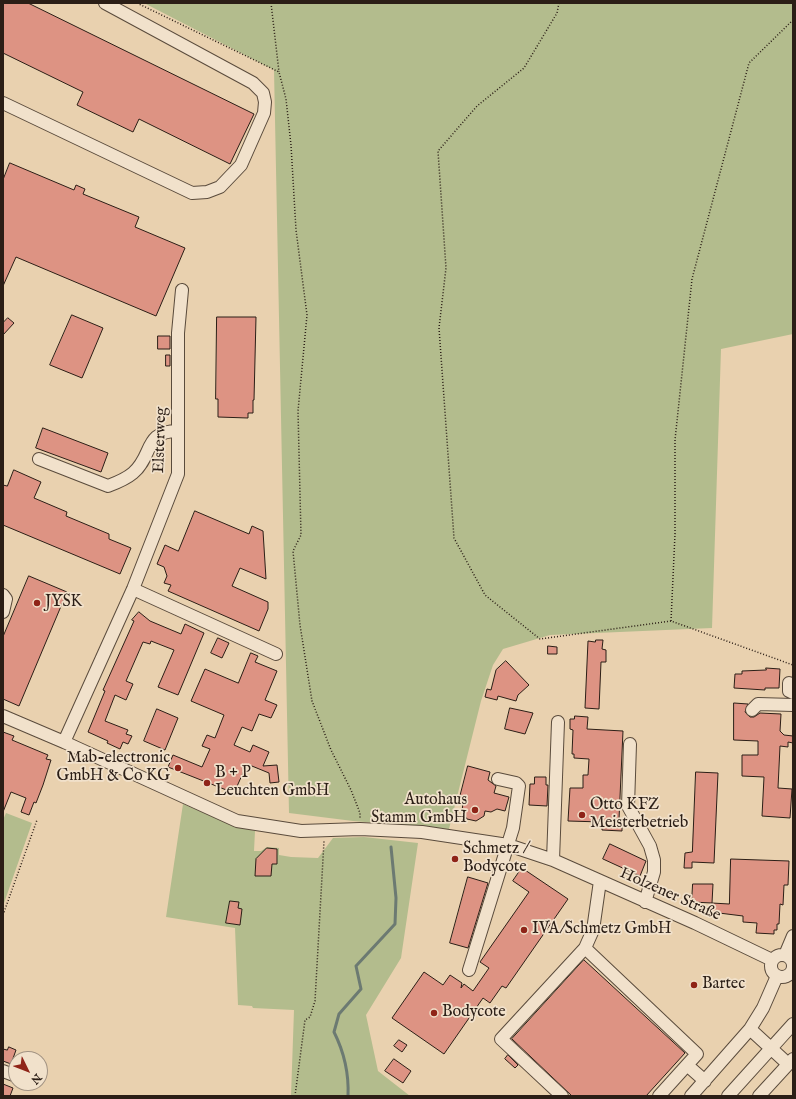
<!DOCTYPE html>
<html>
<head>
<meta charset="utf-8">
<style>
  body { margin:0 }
  #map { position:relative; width:796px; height:1099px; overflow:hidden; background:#e9d1af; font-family:"IM FELL English",serif }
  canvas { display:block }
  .frame { position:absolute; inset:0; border:4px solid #2b1e16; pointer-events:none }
  .north { position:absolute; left:8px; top:1051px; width:40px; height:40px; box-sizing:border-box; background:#f1e1cb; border:1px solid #a29383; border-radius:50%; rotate:133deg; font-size:11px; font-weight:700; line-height:16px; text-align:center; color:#2b1e16 }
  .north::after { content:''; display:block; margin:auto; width:14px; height:18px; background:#8f2418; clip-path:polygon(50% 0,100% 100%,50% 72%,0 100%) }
</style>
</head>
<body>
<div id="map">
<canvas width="796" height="1099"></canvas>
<div class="frame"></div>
<div class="north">N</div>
</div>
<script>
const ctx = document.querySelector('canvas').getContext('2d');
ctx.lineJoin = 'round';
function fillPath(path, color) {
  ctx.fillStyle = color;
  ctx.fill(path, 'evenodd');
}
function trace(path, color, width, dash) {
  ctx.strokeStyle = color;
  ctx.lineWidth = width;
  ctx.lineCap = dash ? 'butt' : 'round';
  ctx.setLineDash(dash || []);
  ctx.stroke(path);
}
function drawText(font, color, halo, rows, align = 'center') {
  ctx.font = font + ' "IM FELL English",serif';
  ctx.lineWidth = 3.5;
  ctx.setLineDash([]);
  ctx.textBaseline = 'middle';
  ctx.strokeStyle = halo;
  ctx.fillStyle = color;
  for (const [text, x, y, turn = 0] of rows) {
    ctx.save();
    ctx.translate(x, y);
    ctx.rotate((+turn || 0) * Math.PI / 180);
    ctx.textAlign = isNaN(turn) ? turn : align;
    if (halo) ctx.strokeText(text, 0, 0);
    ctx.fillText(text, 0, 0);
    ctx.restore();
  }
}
const green = new Path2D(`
  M144 3H793V334L721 349 712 628 550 635 503 649 493 665 481 701 449 829 353 821 289 813 274 70Z
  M183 804 235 826 255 831 254 851H261L267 847 279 848V855L291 857 318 858 333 838 364 837 418 843 401 958 366 1015 378 1071 410 1096H291L294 1010 253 1008 252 1006 238 1005 235 928 166 917Z
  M6 813 32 823 3 906V820Z`);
const stream = new Path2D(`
  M348 1096C349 1074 344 1052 334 1032L339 1014 361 989 356 966 395 924 396 898 391 847`);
const building = new Path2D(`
  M3 3H28L254 114 230 164 139 119 133 132 77 105 83 92 3 53Z
  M10 163 74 190 76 185 85 189 83 194 139 217 135 227 185 248 156 316 16 257 3 286V180Z
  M72 315 103 328 82 378 50 365Z
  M217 317H256L254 400H253V413H248V418L218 417V399H216Z
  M8 318 14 323 3 335V323Z
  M158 336H170V349H158Z
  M166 355H170V366H166Z
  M43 428 108 453 101 472 36 448Z
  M14 470 41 482 34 498 67 512 66 516 109 534V539L131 548 120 574 3 525V485L7 486Z
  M195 511 249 534 252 526 263 531 266 579 240 568 232 586 268 602V609L259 631 168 591 171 585 164 583 167 576 164 567 157 564 165 545 178 551Z
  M29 576 67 592 19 706 3 699V637Z
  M139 612 150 621 181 634 185 624 204 633 178 695 158 687 174 650 151 641 150 644 143 642 126 681 133 684 126 700 115 695 105 721 128 730 126 734 132 736 128 744 123 742 120 749 107 743 108 741 88 732 105 691 103 690 134 621 132 620Z
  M218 638 229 643 222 658 211 653Z
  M596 640H603L602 649 606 650V662H601L599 709 585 708 588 641 595 642Z
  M548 646 557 647V654H548Z
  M251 653 258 656 255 662 277 671 265 700 277 705 271 718 259 714 252 731 242 727 234 745 250 752 253 745 269 752 263 766 277 765 279 782 270 783 269 773 247 764 234 793 168 767 173 755 202 767 210 749 202 746 207 735 215 738 224 715 191 701 205 669 238 683Z
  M506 661 529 685 518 695 516 701 498 696 497 700 485 697 487 689 491 690 496 670Z
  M766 668 780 669 779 688H765V690L734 688 735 674H742V671L766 670Z
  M734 703 748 704 745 712 750 717H754L760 713 781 714 780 731 784 735 793 736V743L788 742V747L780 746 778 788 792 789 790 818 762 816 764 777 742 776V755H758V741L734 740Z
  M510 708 533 713 525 734 505 729Z
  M157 709 178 718 165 750 144 741Z
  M575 716 588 717 587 729 623 731 619 819H622V831L602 830V822L568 821 570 788H583V775H588L589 759 574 758V754H572L573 730 570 729V719H574Z
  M3 732 14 736 12 740 48 755 46 759 51 760 43 785 36 803 34 802 29 815 21 812 26 798 11 792 3 812Z
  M468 766 490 772 488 780 496 786 494 793 509 797 505 811 497 809 491 812 485 811 484 816 476 821 467 819 462 811 463 803 459 801Z
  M696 772 718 773 714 863 692 862V868H684L685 853 692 852Z
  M535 777H546V785H548L547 806 529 805 530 784H534Z
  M610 844 646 861 640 876 603 859Z
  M267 848 277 849V864H272L271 876H255L256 859Z
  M731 859 789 861 788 885H784L783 905 780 904 779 924H777V930H774V934L756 933 757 923 743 922V916L711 912 712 903 729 904Z
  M522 868 568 899 506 988 502 986 490 1003 483 998 444 1054 392 1018 424 972 443 985 450 975 462 983 461 988 464 984 473 991 489 968 480 962 529 892 513 881Z
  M468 877 488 883 468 948 450 943Z
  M693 884H713L712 903 692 902Z
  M230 901 239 902 238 908 242 909 240 925 226 923Z
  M584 960 685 1053 646 1096H572L512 1039Z
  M399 1040 407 1045 402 1052 394 1046Z
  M9 1047 16 1050 11 1064 3 1061V1049L7 1050Z
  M508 1055 518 1065 515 1068 505 1059Z
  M394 1059 411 1071 403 1083 385 1071Z
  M3 1084 13 1088 10 1096H3Z`);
const path = new Path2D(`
  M137 3 279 72 286 99 291 145 296 230 307 315 298 411 301 535 293 551 300 625 312 701 331 750 351 790 360 813V819
  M271 3 279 72
  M559 3 557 13 524 68 477 106 438 151 446 268 439 328 454 538 485 595 540 639 671 621 793 665
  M671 621 675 534V440L692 279 749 63 793 20
  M3 915 37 820
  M295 1096 305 1020 310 1017 315 1001 324 841`);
const minor = new Path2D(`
  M3 103 192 193 207 192 220 187 241 165 264 113 265 102 263 93 253 83 105 3
  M39 459 108 486C116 483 126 479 133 473 154 455 143 431 178 431
  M133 589 276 654
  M3 595 6 599 3 612
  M789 683V691L793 693
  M752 710 758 704 793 705
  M3 716 64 742 237 821 301 831 360 829 422 832 508 845 553 860 695 923 772 960
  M64 742 133 589 178 474V333L182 290
  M630 744 628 806 650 846 654 860V872L645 902
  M553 860 558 722
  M585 948 593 930 600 881
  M785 955 793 936
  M771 966a11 11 0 1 1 22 0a11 11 0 1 1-22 0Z
  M469 970 513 828 519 786 516 783 498 779
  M750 1029 788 1064
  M3 1071 16 1076
  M562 1096 501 1039 585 948 697 1054 687 1065
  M659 1096 687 1065 705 1081
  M691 1096 750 1029 763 1008 777 976
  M728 1096 793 1024
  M759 1096 793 1059`);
const markers = [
  [37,603,4,"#8f2418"],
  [178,768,4,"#8f2418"],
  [207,783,4,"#8f2418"],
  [475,810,4,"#8f2418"],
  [582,815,4,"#8f2418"],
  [455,859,4,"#8f2418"],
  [524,930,4,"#8f2418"],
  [694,985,4,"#8f2418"],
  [434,1013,4,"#8f2418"]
];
const streetNames = [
  ["Elsterweg",161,440,-88],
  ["Holzener Straße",670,895,24]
];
const poiNames = [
  ["JYSK",45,603],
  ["Mab-electronic",170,759,"right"],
  ["GmbH & Co KG",170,777,"right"],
  ["B + P",215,774],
  ["Leuchten GmbH",215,792],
  ["Autohaus",467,801,"right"],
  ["Stamm GmbH",467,819,"right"],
  ["Otto KFZ",590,806],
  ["Meisterbetrieb",590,824],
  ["Schmetz /",463,850],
  ["Bodycote",463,868],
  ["IVA/Schmetz GmbH",532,930],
  ["Bartec",702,985],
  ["Bodycote",442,1013]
];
fillPath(green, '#b3bc8d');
trace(stream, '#6c7a72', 3);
fillPath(building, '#dd9383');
trace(building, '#2b1e16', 1);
trace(minor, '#5a4b3c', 14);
trace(path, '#2b1e16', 1.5, [1, 2]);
trace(minor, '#f1e1cb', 12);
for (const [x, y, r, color] of markers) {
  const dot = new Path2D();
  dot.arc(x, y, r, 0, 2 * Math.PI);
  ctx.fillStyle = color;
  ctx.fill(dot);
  trace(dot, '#f1e1cb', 1.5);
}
drawText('16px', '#2b1e16', '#f1e1cb', streetNames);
drawText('16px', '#2b1e16', '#f1e1cb', poiNames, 'left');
</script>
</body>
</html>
